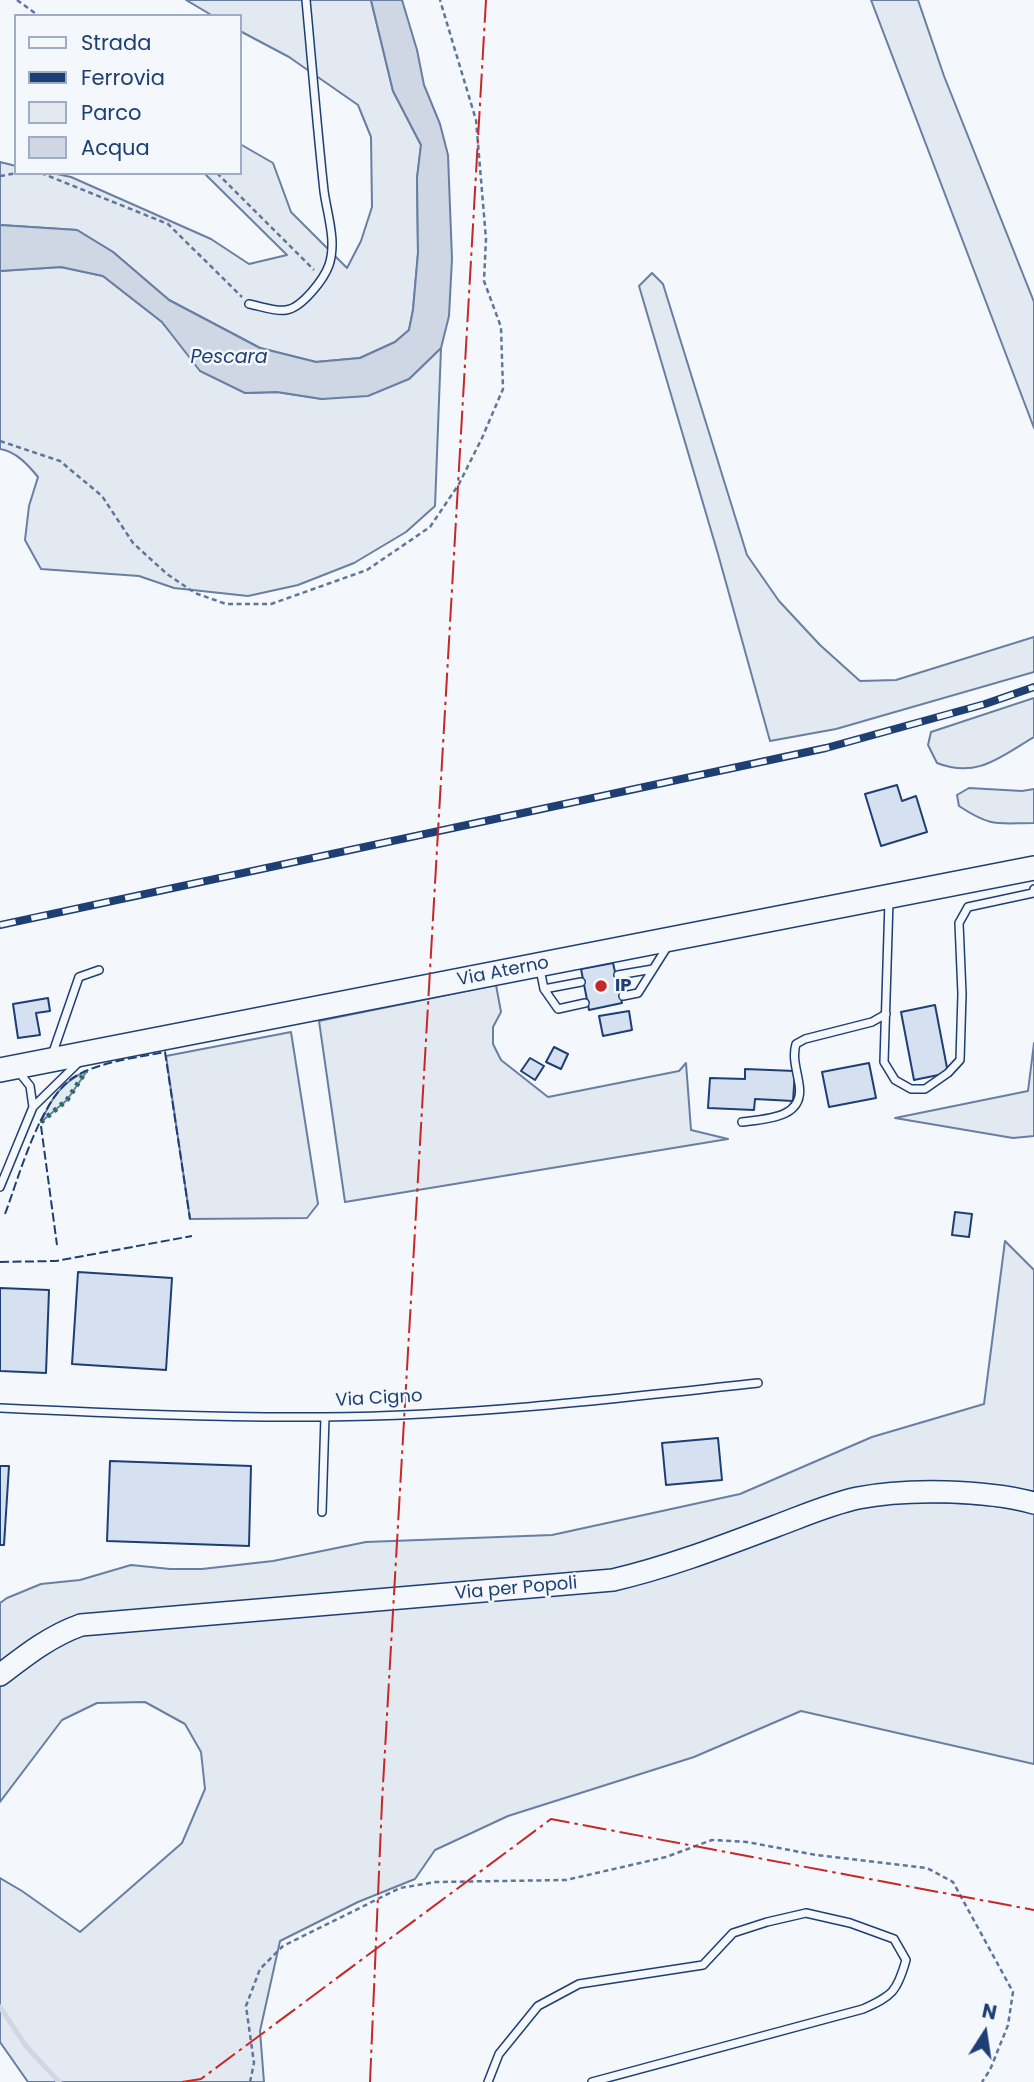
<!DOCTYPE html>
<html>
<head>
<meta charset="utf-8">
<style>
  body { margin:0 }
  #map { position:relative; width:1034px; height:2082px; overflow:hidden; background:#f4f7fb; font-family:Poppins,sans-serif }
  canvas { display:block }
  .legend { position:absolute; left:14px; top:14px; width:228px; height:161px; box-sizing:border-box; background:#f4f7fb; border:2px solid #9eadc5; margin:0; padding:9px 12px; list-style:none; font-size:21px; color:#1d3f73 }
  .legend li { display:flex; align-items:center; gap:14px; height:35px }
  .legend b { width:35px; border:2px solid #9eadc5 }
  .north { position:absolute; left:950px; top:1998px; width:70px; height:70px; -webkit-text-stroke:5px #f4f7fb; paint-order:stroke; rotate:12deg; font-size:19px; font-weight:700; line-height:28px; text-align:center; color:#1d3f73 }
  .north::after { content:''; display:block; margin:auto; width:24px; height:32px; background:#1d3f73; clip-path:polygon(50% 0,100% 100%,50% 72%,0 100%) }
</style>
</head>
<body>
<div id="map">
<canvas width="1034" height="2082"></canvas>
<ul class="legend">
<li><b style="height:9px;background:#f4f7fb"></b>Strada</li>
<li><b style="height:9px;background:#1d3f73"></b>Ferrovia</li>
<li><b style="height:19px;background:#e3e9f0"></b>Parco</li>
<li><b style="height:19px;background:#cfd7e4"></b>Acqua</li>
</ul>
<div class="north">N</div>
</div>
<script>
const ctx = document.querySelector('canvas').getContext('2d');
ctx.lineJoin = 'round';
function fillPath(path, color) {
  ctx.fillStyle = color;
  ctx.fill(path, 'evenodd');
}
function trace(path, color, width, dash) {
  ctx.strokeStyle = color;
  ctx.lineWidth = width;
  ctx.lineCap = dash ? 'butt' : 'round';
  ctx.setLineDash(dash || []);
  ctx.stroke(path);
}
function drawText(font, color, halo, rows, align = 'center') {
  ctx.font = font + ' Poppins,sans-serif';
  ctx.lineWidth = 5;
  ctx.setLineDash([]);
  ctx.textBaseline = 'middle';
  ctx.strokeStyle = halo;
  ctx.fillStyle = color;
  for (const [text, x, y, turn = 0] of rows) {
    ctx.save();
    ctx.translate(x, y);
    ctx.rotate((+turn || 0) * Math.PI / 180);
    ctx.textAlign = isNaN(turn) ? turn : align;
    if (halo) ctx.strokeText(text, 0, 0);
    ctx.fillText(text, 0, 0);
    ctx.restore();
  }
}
const green = new Path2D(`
  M186 0H371L393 91 421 145 417 178 418 253 413 310 409 330 395 342 360 358 316 362 260 348 169 300 113 252 77 230 0 225V162L16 166V173H52L71 177 211 239 249 264 287 255 204 173H240V144L273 163 291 212 347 268 361 241 372 207 371 137 358 105 289 57 240 31V16H213Z
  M871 0H918L944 76 1034 302V428Z
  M61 267 103 276 162 322 176 339 245 393 277 392 322 399 409 379 441 348 435 506 406 532 354 563 298 585 248 596 174 588 139 576 41 569 25 540 29 506 38 477C29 466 16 451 0 449V271Z
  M652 273 663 284 747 555 779 601 820 645 860 681 896 680 1034 637V672L836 729 770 741 718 554 639 286Z
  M1034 698V737C1001 756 978 779 937 763L928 745 931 732Z
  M969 788 1022 791 1034 789V823C998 823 992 828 959 806L957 795Z
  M496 985 501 1012 493 1027V1044L501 1060 548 1097 679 1071 686 1063 691 1130 728 1139 345 1202 319 1021Z
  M291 1032 318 1204 307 1218 190 1219 166 1056Z
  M1034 1043V1136L1013 1138 895 1118 1028 1091Z
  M87 1071 67 1100 41 1122C51 1099 62 1081 87 1071Z
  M1005 1241 1034 1270V1494L955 1485 731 1534 612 1572 126 1611 0 1664V1603L7 1598 41 1584 80 1580 131 1565 170 1569H202L273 1561 366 1542 552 1535 740 1494 872 1437 984 1404Z
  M881 1502C933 1502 983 1502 1034 1512V1764L801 1711 694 1757 508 1816 435 1850 415 1879 358 1902 280 1941 260 2031 264 2082H28L0 2042V1878L22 1891 80 1932 182 1843 205 1789 201 1752 185 1724 145 1702 97 1703 62 1720 0 1802V1685L40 1654 83 1633 589 1592 840 1512Z`);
const water = new Path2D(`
  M371 0H402L417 50 424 85 440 124 448 155 452 259 449 316 441 348 409 379 368 396 322 399 277 392 245 393 200 371 162 322 103 276 61 267 0 271V225L77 230 113 252 169 300 260 348 316 362 360 358 395 342 409 330 413 310 418 253 417 178 421 145 393 91Z`);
const stream = new Path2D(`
  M0 2007 26 2046 59 2082`);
const building = new Path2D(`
  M897 785 902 801 916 796 927 832 881 846 865 794Z
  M613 963 622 1003 589 1010 581 969Z
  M48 998 50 1011 36 1013 40 1035 18 1038 13 1004Z
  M935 1005 948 1073 914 1080 901 1012Z
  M629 1011 632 1030 603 1036 599 1016Z
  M554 1047 568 1054 561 1069 546 1062Z
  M530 1058 544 1066 535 1080 521 1071Z
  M869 1063 876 1098 829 1107 822 1072Z
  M745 1069 795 1071 793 1101 755 1099 754 1110 708 1108 710 1078 745 1079Z
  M955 1212 972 1214 969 1237 952 1235Z
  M78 1272 172 1278 166 1370 72 1364Z
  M0 1288 49 1290 46 1373 0 1371Z
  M718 1438 722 1480 666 1485 662 1443Z
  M110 1461 251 1466 249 1546 107 1541Z
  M0 1466H9L4 1545H0Z`);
const path = new Path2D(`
  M17 0 39 16
  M41 173 168 224 242 297
  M217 173 314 270
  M0 176 18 173
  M0 441 60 461 102 496 133 543 167 574 195 593 226 604H271L367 570 430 527 459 484 482 438 503 389 501 327 484 281 486 239 476 120 440 0
  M250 2082 254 2063 246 2006 260 1969 283 1946 400 1888 436 1882 566 1880 666 1857 712 1840 747 1842 816 1855 927 1868 953 1882 1013 1992 1008 2025 990 2070 982 2082`);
const lane = new Path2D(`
  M249 304C260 306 276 312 286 310 302 308 324 279 329 265 337 241 327 214 324 191 317 127 312 64 306 0
  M889 901 884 1062 895 1080 911 1089H925L948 1073 960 1060 962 994 959 923 968 907 1033 893 1034 889
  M540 969 544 989 558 1009 585 1003
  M618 975 653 969
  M544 989 581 982
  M623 996 638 993 669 944
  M52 1055 79 977 99 970
  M18 1071 30 1086 33 1107
  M742 1122C767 1119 805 1118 799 1084 797 1070 792 1058 796 1044L805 1039 872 1022 886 1014
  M0 1187 33 1107 78 1063
  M0 1408C108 1413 216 1418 324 1417 469 1416 614 1399 758 1383
  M322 1512 325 1417
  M488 2082 499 2054 538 2006 579 1984 703 1965 733 1933 767 1922 806 1913 850 1923 894 1939 906 1960C897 1992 892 1996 863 2009L592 2082`);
const secondary = new Path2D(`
  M0 1675C26 1655 50 1636 81 1625L613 1580C669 1567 723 1546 776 1526 803 1516 830 1504 858 1498 907 1488 986 1490 1034 1503`);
const primary = new Path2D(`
  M0 1070 1034 868`);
const rail = new Path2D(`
  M0 925 826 748 985 704 1034 687`);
const hedge = new Path2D(`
  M41 1122 67 1100 86 1071`);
const fence = new Path2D(`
  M41 1126 57 1245
  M5 1214C19 1177 41 1095 76 1076 102 1061 136 1058 165 1052L190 1219
  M0 1262 56 1261 192 1236`);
const power = new Path2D(`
  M182 2082 201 2079 551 1819 1034 1910
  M370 2082 382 1802 486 0`);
const markers = [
  [601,986,7,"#c62828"]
];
const streetNames = [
  ["Via Aterno",503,972,-11],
  ["Via Cigno",379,1399,-3],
  ["Via per Popoli",516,1589,-5]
];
const poiNames = [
  ["IP",615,986]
];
const waterNames = [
  ["Pescara",229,358]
];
fillPath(green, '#e3e9f0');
trace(green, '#687fa3', 2);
fillPath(water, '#cfd7e4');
trace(water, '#687fa3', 2);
trace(stream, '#cfd7e4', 5);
fillPath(building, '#d5e0f0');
trace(building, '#1d3f73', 2);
trace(lane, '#1d3f73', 10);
trace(secondary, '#1d3f73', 24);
trace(primary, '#1d3f73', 26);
trace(path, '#5e769c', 2.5, [5, 3.5]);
trace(lane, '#f4f7fb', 7);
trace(secondary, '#f4f7fb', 21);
trace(primary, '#f4f7fb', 23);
trace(rail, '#1d3f73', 8);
trace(rail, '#f4f7fb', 5, [16]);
trace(hedge, '#2c6c60', 5, [3.5, 5]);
trace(fence, '#1d3f73', 2, [9, 3.5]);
trace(power, '#c62828', 2, [24, 5, 3.5, 5]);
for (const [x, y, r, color] of markers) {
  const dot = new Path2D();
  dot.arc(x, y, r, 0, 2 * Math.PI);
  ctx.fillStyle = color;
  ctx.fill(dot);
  trace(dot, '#f4f7fb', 2.5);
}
drawText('18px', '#1d3f73', '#f4f7fb', streetNames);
drawText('bold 18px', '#1d3f73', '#f4f7fb', poiNames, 'left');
drawText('italic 19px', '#1d3f73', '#f4f7fb', waterNames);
</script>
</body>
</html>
